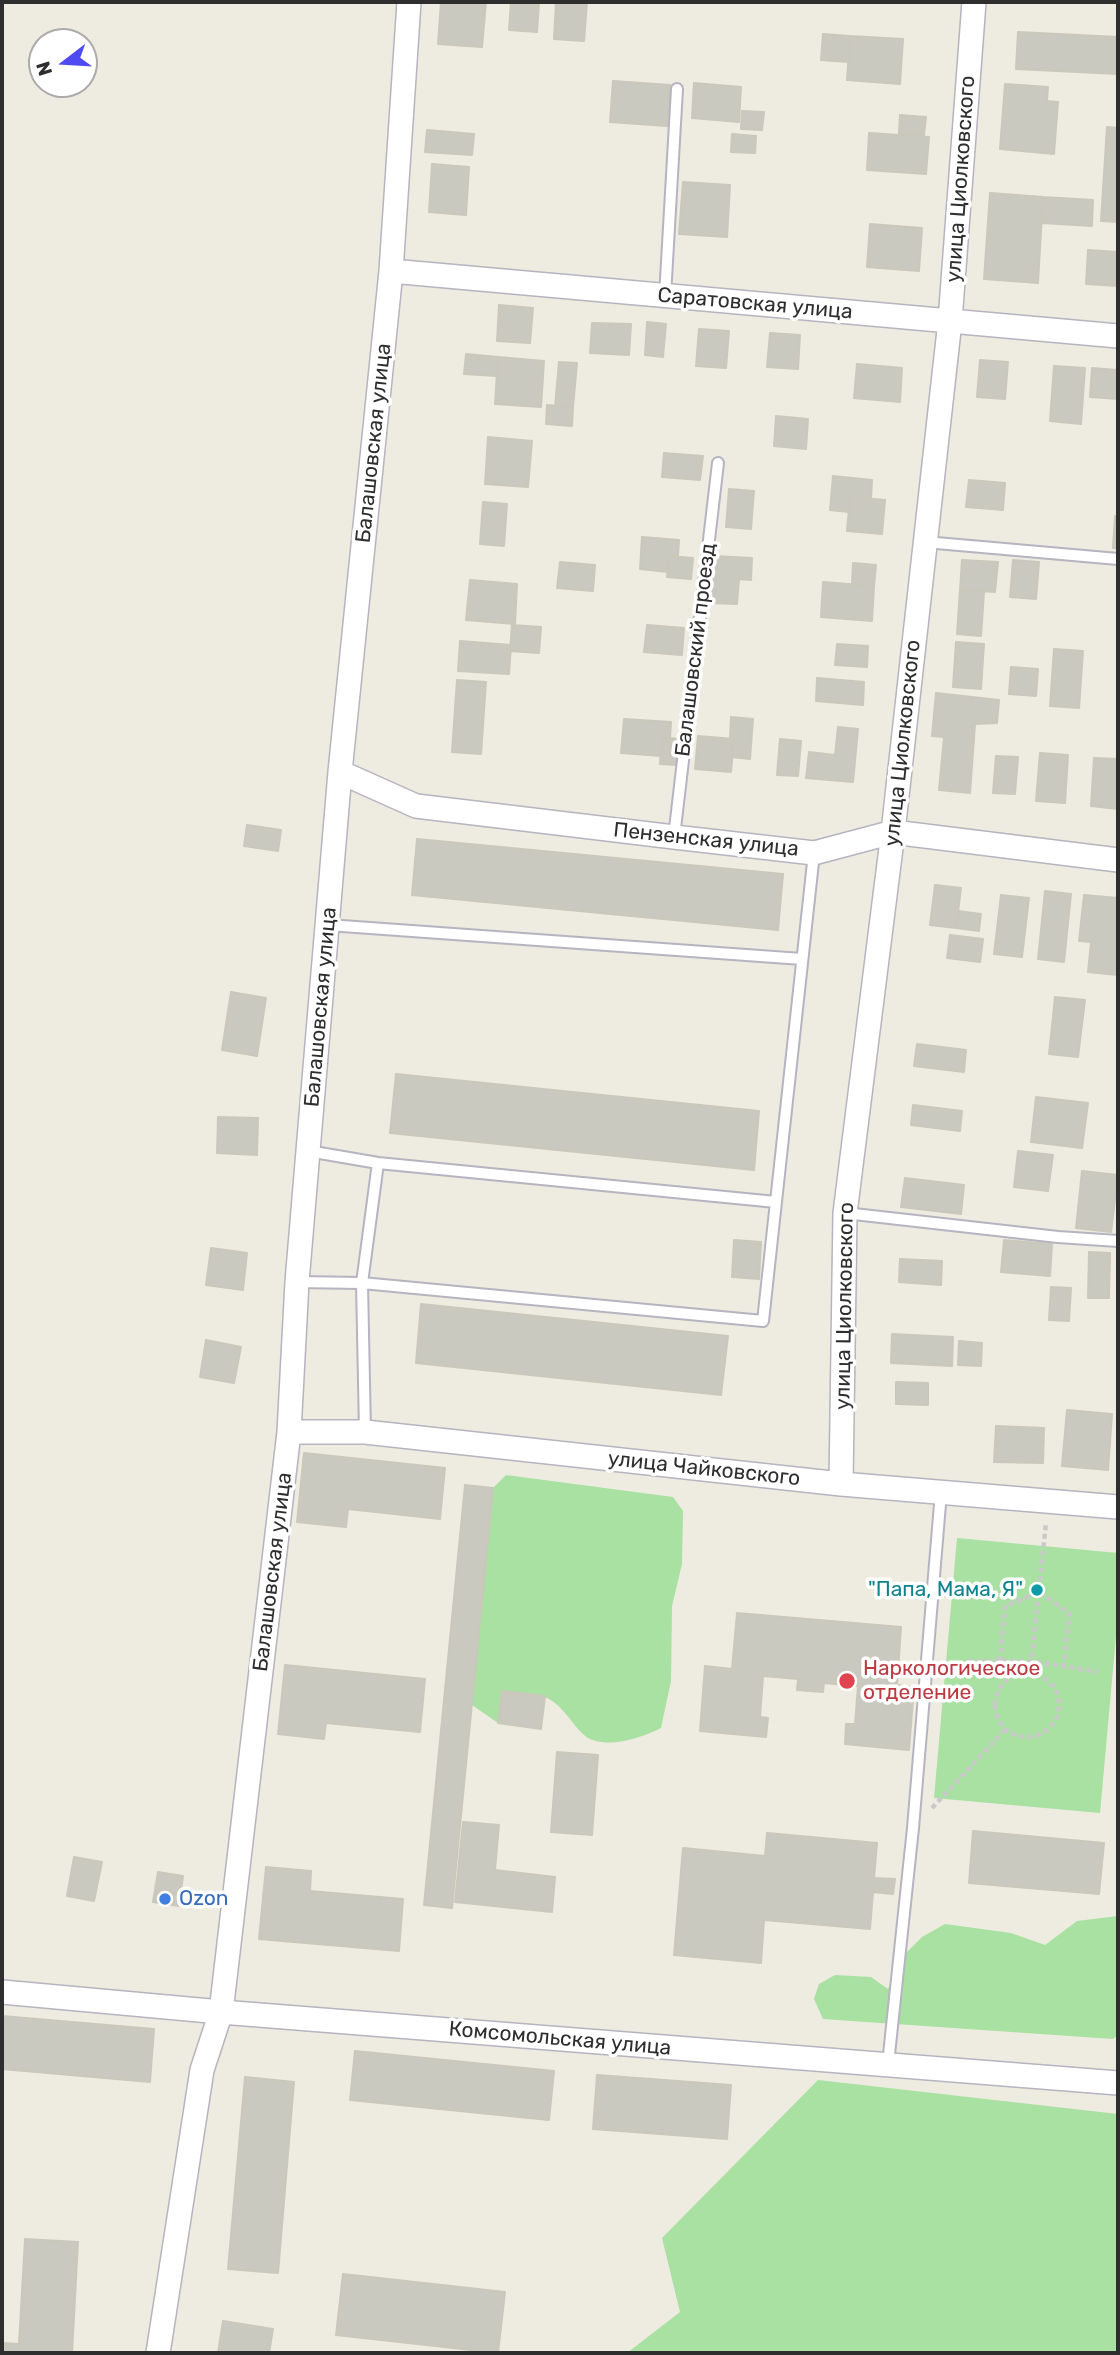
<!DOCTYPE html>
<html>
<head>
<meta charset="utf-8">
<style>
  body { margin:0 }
  #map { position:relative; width:1120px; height:2355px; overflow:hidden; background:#eeebe1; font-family:Rubik,sans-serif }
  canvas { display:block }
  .frame { position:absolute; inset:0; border:4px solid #2e2e2e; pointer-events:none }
  .north { position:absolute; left:28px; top:28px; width:70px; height:70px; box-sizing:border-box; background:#fff; border:2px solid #ababab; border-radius:50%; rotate:253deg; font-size:19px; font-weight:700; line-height:28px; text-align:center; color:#2e2e2e }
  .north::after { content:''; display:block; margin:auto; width:24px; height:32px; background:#504af2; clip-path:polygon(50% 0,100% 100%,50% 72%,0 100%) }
</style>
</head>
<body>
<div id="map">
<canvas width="1120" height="2355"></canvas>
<div class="frame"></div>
<div class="north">N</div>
</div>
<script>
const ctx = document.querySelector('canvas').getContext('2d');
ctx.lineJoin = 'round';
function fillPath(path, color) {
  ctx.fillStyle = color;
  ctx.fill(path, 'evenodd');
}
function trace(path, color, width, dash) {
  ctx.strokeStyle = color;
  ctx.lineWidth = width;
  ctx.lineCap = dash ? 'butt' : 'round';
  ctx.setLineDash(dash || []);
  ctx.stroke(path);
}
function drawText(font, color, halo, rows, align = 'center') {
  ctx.font = font + ' Rubik,sans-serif';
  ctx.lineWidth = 7;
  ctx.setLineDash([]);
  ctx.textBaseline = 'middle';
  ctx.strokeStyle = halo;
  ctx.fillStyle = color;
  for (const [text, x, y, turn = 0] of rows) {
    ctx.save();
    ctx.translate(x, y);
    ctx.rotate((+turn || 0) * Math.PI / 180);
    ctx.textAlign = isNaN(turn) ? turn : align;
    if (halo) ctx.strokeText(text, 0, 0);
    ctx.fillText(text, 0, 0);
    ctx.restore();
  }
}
const green = new Path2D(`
  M506 1475 673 1497 683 1511 682 1564 672 1606 671 1681 661 1728C642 1738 602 1751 584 1735 571 1723 562 1704 545 1697 534 1692 515 1693 502 1692L498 1723 472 1705 493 1488Z
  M957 1538 1118 1553V1614L1100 1813 934 1798Z
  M1118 1916V2035L1113 2039 823 2019 814 1999 819 1984 835 1975 871 1977 888 1989 903 1956 922 1937 945 1924 1011 1933 1045 1945 1077 1921Z
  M818 2080 1118 2114V2353H627L680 2312 662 2238Z`);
const building = new Path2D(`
  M441 2H486L482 47 438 44Z
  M511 2H539L537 32 509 30Z
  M556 2H587L584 41 554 39Z
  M1018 32 1118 37V74L1016 69Z
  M823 34 850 36 848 62 821 60Z
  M850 36 903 39 900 84 847 80Z
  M613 81 670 85 667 126 610 122Z
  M694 83 741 87 739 122 692 118Z
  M1005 84 1048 87 1047 101 1058 102 1054 154 1000 149Z
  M742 111 764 112 762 130 741 129Z
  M900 115 926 117 924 135 899 133Z
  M1107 127 1118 128V222L1101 221Z
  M427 130 474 134 472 155 425 152Z
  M869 133 929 137 926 174 867 170Z
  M732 134 756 136 755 153 731 152Z
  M432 164 469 167 466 215 429 212Z
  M683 182 730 185 727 237 679 234Z
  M990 193 1043 197 1038 283 984 279Z
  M1043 197 1093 200 1092 226 1042 223Z
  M870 224 922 228 919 271 867 267Z
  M1088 250 1118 252V286L1086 284Z
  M499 305 533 308 530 343 497 341Z
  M647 322 666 324 663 357 645 355Z
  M592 323 631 324 629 355 590 353Z
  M699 329 729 331 726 368 696 366Z
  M770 333 800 335 798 369 767 367Z
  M466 354 498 357 497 376 464 374Z
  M498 357 544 361 541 407 495 404Z
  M980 360 1008 362 1005 399 977 397Z
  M559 362 577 363 573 407 555 406Z
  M857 364 902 368 900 402 854 398Z
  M1054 366 1085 368 1081 424 1050 421Z
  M1092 368 1118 370V399L1090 397Z
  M547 405 573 407 572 426 546 424Z
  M776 416 808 419 806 449 774 446Z
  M488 437 532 441 528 487 485 484Z
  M664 453 703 456 700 480 662 477Z
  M833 476 872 480 871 499 850 497 849 512 830 510Z
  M969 480 1005 483 1003 510 966 507Z
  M729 489 754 491 751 529 726 527Z
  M850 497 885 500 882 534 847 531Z
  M483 502 507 504 504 546 480 544Z
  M1115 516H1118V548H1113Z
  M642 537 679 540 678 556H669L668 572 640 569Z
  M669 556 693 558 691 579 667 577Z
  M714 556 752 558 751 580 739 579 737 604 712 603Z
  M962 560 998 562 995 592 960 590Z
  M1013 560 1039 562 1036 599 1010 597Z
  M560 562 595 565 593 591 557 588Z
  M853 563 876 565 874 586 852 584Z
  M470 580 517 584 515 624 466 620Z
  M823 582 874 586 872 621 821 617Z
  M960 590 984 592 981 636 957 634Z
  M512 625 541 627 539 653 510 651Z
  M647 625 684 628 682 655 644 652Z
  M460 641 511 645 509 674 458 671Z
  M956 642 984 644 981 689 953 687Z
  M837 644 868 646 867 667 835 665Z
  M1054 649 1083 651 1079 708 1050 706Z
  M1011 667 1038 669 1036 696 1009 694Z
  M817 678 864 682 863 705 816 701Z
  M457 680 486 682 481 754 452 752Z
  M936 693 999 700 997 723 975 724 970 793 939 790 944 737 932 736Z
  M731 717 753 719 750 759 732 757 734 739 730 738Z
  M624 719 671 722 670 738H662L661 756 621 753Z
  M838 727 858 729 853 782 806 778 809 752 835 755Z
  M698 736 734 739 731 772 695 769Z
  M662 737 678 739 676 765 660 764Z
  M780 739 801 741 798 776 777 775Z
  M1040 753 1068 755 1065 803 1036 801Z
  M996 756 1018 757 1015 794 993 793Z
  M1094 758 1118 759V809L1091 806Z
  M247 825 281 830 278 851 244 846Z
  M417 839 783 874 778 930 412 895Z
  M935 885 961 888 956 928 930 925Z
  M1045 891 1071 894 1064 962 1038 959Z
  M1001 895 1029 898 1022 957 994 954Z
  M1084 895 1118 898V975L1088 972 1091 942 1079 941Z
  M958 911 981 914 979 931 956 928Z
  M950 935 983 939 980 962 947 958Z
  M231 992 266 998 257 1056 222 1050Z
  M1055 997 1085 1000 1078 1057 1049 1054Z
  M917 1044 966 1050 964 1072 914 1066Z
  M396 1074 759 1111 754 1170 390 1133Z
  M1036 1097 1088 1103 1082 1148 1031 1142Z
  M913 1105 962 1111 960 1131 911 1125Z
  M218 1117 258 1118 257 1155 217 1153Z
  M1018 1151 1053 1155 1048 1191 1014 1187Z
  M1082 1171 1118 1175 1111 1232 1076 1228Z
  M905 1178 964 1185 961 1214 901 1207Z
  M734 1240 761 1242 759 1279 732 1277Z
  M1004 1240 1052 1244 1050 1276 1001 1272Z
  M211 1248 247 1253 243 1290 206 1285Z
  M1089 1252 1110 1253 1109 1298H1088Z
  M900 1259 942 1261 941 1285 899 1282Z
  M1051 1287 1071 1288 1069 1321 1049 1320Z
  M421 1304 728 1336 721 1395 416 1363Z
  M892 1334 953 1337 952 1366 891 1363Z
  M206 1340 241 1347 234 1383 200 1377Z
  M959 1341 982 1343 981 1366 958 1365Z
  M896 1382 928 1383V1405L896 1404Z
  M1067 1410 1112 1414 1108 1470 1062 1466Z
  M996 1426 1044 1428 1043 1463 994 1462Z
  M304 1453 445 1468 440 1519 348 1509 346 1527 297 1522Z
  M465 1485 493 1488 452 1908 424 1905Z
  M737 1613 901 1627 897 1685 914 1687 909 1750 845 1744 846 1724H855L858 1686 824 1683 823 1692 797 1690 798 1679 763 1676 760 1717 768 1718 766 1737 700 1731 705 1666 732 1669Z
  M285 1665 425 1679 420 1732 326 1723 324 1739 278 1734Z
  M502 1691 545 1696 541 1729 498 1723Z
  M557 1752 598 1755 592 1835 551 1832Z
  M463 1822 499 1825 495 1870 555 1877 552 1912 455 1902Z
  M973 1831 1104 1843 1099 1894 969 1883Z
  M767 1833 877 1843 874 1878 895 1879 893 1894 873 1892 870 1929 764 1920 761 1963 674 1955 683 1848 765 1856Z
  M74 1857 102 1862 94 1901 67 1896Z
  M266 1867 311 1871 310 1891 403 1899 399 1951 259 1939Z
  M158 1872 183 1876 179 1906 153 1902Z
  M2 2016 154 2029 150 2082 2 2069Z
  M355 2051 554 2071 549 2120 350 2100Z
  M597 2075 731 2085 727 2139 593 2129Z
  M245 2077 294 2082 278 2273 228 2269Z
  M25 2239 78 2242 72 2353H2V2343L19 2344Z
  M343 2274 505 2292 498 2353 336 2335Z
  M223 2321 273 2329 269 2353H218Z`);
const path = new Path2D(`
  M968 1661H1031L1098 1672
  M1000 1661 1005 1606 1039 1592 1069 1613 1064 1667
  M995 1705a32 32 0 1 1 64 0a32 32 0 1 1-64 0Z
  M1030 1674 1046 1523
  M932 1808 1006 1729`);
const service = new Path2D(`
  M665 296 677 89
  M925 542 1118 559
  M674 837 718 463
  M328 925 802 959
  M308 1151 378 1163 776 1202
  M845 1213 1058 1237 1118 1241
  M297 1282 362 1283 763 1321 814 853
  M365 1432 362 1283 378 1163
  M888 2064 913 1828 941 1492`);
const minor = new Path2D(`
  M391 271 1118 336
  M340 772 416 806 674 837 814 853 893 832 1118 860
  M289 1432H365L841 1484 1118 1507
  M841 1484 845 1213 893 832 950 321 974 2
  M2 1992 221 2012 1118 2083
  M158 2353 202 2070 221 2012 289 1432 297 1282 308 1151 340 772 391 271 409 2`);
const markers = [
  [1037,1590,7,"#0f9aa8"],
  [847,1681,9,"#e0444e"],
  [165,1899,7,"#3f7fe0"]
];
const streetNames = [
  ["улица Циолковского",961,179,-86],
  ["Саратовская улица",755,304,5],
  ["Балашовская улица",374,443,-84],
  ["Балашовский проезд",696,650,-83],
  ["улица Циолковского",903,743,-84],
  ["Пензенская улица",706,840,6],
  ["Балашовская улица",321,1007,-85],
  ["улица Циолковского",845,1306,-89],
  ["улица Чайковского",704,1469,6],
  ["Балашовская улица",273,1572,-83],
  ["Комсомольская улица",560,2039,5]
];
const cultureNames = [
  ["\"Папа, Мама, Я\"",1023,1590]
];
const healthNames = [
  ["Наркологическое",863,1669],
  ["отделение",863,1693]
];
const shopNames = [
  ["Ozon",179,1899]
];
fillPath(green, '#a8e1a1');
fillPath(building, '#cac9bf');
trace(building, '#cac8ba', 2);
trace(service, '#b5b4c0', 14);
trace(minor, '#b5b4c0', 26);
trace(path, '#c9c9c9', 4.5, [5, 3.5]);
trace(service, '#fff', 10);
trace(minor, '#fff', 23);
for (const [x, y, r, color] of markers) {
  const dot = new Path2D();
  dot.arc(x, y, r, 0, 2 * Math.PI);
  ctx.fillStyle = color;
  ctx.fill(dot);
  trace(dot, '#fff', 2.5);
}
drawText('21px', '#2e2e2e', '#fff', streetNames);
drawText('21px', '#0d838f', '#fff', cultureNames, 'right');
drawText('21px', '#be3a42', '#fff', healthNames, 'left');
drawText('21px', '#366cbe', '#fff', shopNames, 'left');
</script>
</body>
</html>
